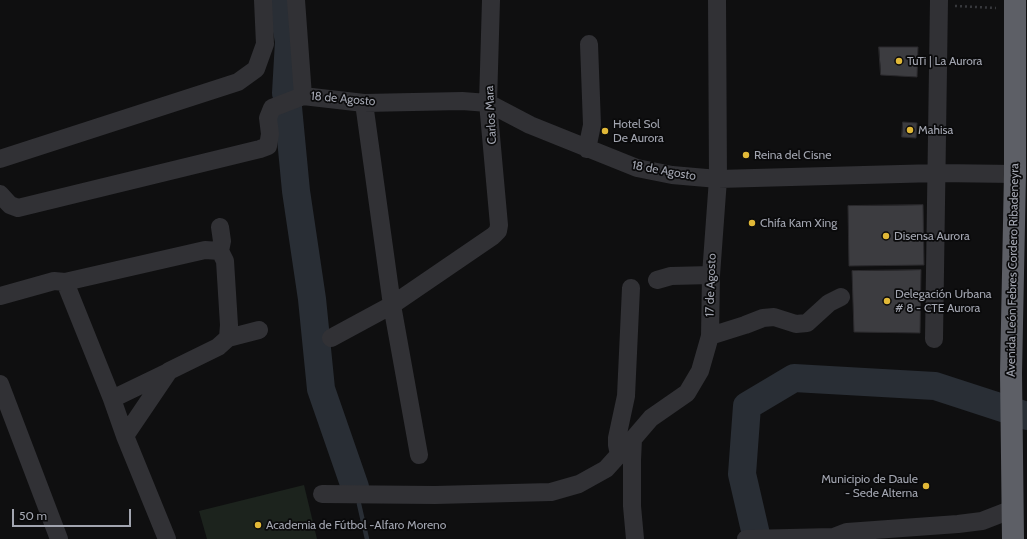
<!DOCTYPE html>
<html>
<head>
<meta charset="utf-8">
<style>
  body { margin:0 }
  #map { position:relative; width:1027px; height:539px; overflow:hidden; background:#0f0f10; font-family:Cabin,sans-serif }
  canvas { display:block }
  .scale { position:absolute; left:12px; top:509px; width:119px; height:18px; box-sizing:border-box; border:2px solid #a2a5b0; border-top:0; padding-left:5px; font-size:12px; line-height:14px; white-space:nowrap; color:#a2a5b0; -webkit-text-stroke:3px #0a0a0b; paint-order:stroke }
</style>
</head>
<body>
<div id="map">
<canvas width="1027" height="539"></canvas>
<div class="scale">50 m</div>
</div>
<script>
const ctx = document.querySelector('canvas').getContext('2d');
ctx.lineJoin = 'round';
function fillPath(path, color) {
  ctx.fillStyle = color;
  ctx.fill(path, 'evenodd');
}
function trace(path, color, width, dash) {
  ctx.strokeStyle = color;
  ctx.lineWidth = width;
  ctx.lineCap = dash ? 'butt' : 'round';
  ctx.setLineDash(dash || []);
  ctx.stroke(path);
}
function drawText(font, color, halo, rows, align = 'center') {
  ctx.font = font + ' Cabin,sans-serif';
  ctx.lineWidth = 3.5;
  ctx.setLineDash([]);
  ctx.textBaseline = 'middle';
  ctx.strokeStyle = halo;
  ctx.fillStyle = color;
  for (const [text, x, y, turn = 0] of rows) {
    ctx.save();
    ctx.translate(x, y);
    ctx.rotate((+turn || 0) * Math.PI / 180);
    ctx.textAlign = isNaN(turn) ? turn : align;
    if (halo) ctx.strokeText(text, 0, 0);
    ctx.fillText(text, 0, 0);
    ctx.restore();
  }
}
const green = new Path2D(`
  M304 485 317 539H207L199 511Z`);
const stream = new Path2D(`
  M359 504 367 539`);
const river = new Path2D(`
  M281 0 289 41 286 93
  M288 107 296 191 312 299 321 389 355 487
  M757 539 742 474 747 406 794 378 935 386 1027 416`);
const building = new Path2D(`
  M879 47H918L917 77 881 75Z
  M903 122 917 123 916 138 902 137Z
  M923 205 924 265 849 266 848 206Z
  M921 270 920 333 854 332 852 271Z`);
const path = new Path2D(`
  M955 6 996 8`);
const minor = new Path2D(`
  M296 0 303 96
  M364 103 392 305 419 455
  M587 149 592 125 589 44
  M0 159 238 82 256 69 265 44 263 0
  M0 194 10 205 18 208 260 149 268 146 270 134 268 118 272 108 303 96 364 103 462 101 488 103 530 125 637 168 672 175 718 179 937 173 1015 174
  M220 227 222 241 220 251 225 261 229 325 228 338
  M657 280 671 276 711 275
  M65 282 112 399
  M0 296 54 281 65 282 205 250 220 251
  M710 336 745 325 763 318 774 317 796 324 807 323 829 303 841 297
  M331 338 392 305 493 236 498 231 499 225 488 103 491 0
  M934 339 939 0
  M0 384 59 539
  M125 436 112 399 168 372
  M619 455 617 445V438L626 396 631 288
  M322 494 435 495 551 492 579 484 606 469 633 439
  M167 539 125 436 169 371 218 347 228 338 259 330
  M635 539 632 506V460L633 439 651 418 687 393 700 371 710 336 711 275 718 179 717 0
  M746 539 834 537 847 532 958 524 982 521 1013 509`);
const highway = new Path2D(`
  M1013 539 1011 373 1015 174V0`);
const markers = [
  [899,61,4,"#e1b837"],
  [910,130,4,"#e1b837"],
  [605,131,4,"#e1b837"],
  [746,155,4,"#e1b837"],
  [752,223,4,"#e1b837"],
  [886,236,4,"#e1b837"],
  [887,301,4,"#e1b837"],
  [926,486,4,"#e1b837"],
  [258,525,4,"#e1b837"]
];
const poiNames = [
  ["TuTi | La Aurora",907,61],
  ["Hotel Sol",613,124],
  ["De Aurora",613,138],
  ["Mahisa",918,130],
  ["Reina del Cisne",754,155],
  ["Chifa Kam Xing",760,223],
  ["Disensa Aurora",894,236],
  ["Delegación Urbana",895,294],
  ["# 8 - CTE Aurora",895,308],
  ["Municipio de Daule",918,479,"right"],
  ["- Sede Alterna",918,493,"right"],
  ["Academia de Fútbol -Alfaro Moreno",266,525]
];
const streetNames = [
  ["18 de Agosto",343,99,5],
  ["Carlos Mara",491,115,-93],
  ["18 de Agosto",664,171,10],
  ["Avenida León Febres Cordero Ribadeneyra",1013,270,-89],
  ["17 de Agosto",711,285,-88]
];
fillPath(green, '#1c231d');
trace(stream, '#292e35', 4.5);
trace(river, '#292e35', 28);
fillPath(building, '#3c3c40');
trace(building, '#2a292c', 1);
trace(path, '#37383c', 2.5, [2, 3]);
trace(minor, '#313135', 18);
trace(highway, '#5d5f66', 22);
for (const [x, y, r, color] of markers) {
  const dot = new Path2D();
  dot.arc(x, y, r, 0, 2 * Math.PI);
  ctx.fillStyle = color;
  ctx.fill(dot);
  trace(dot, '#0a0a0b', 1.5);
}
drawText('12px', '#a2a5b0', '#0a0a0b', poiNames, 'left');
drawText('12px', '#a2a5b0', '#0a0a0b', streetNames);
</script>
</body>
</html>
